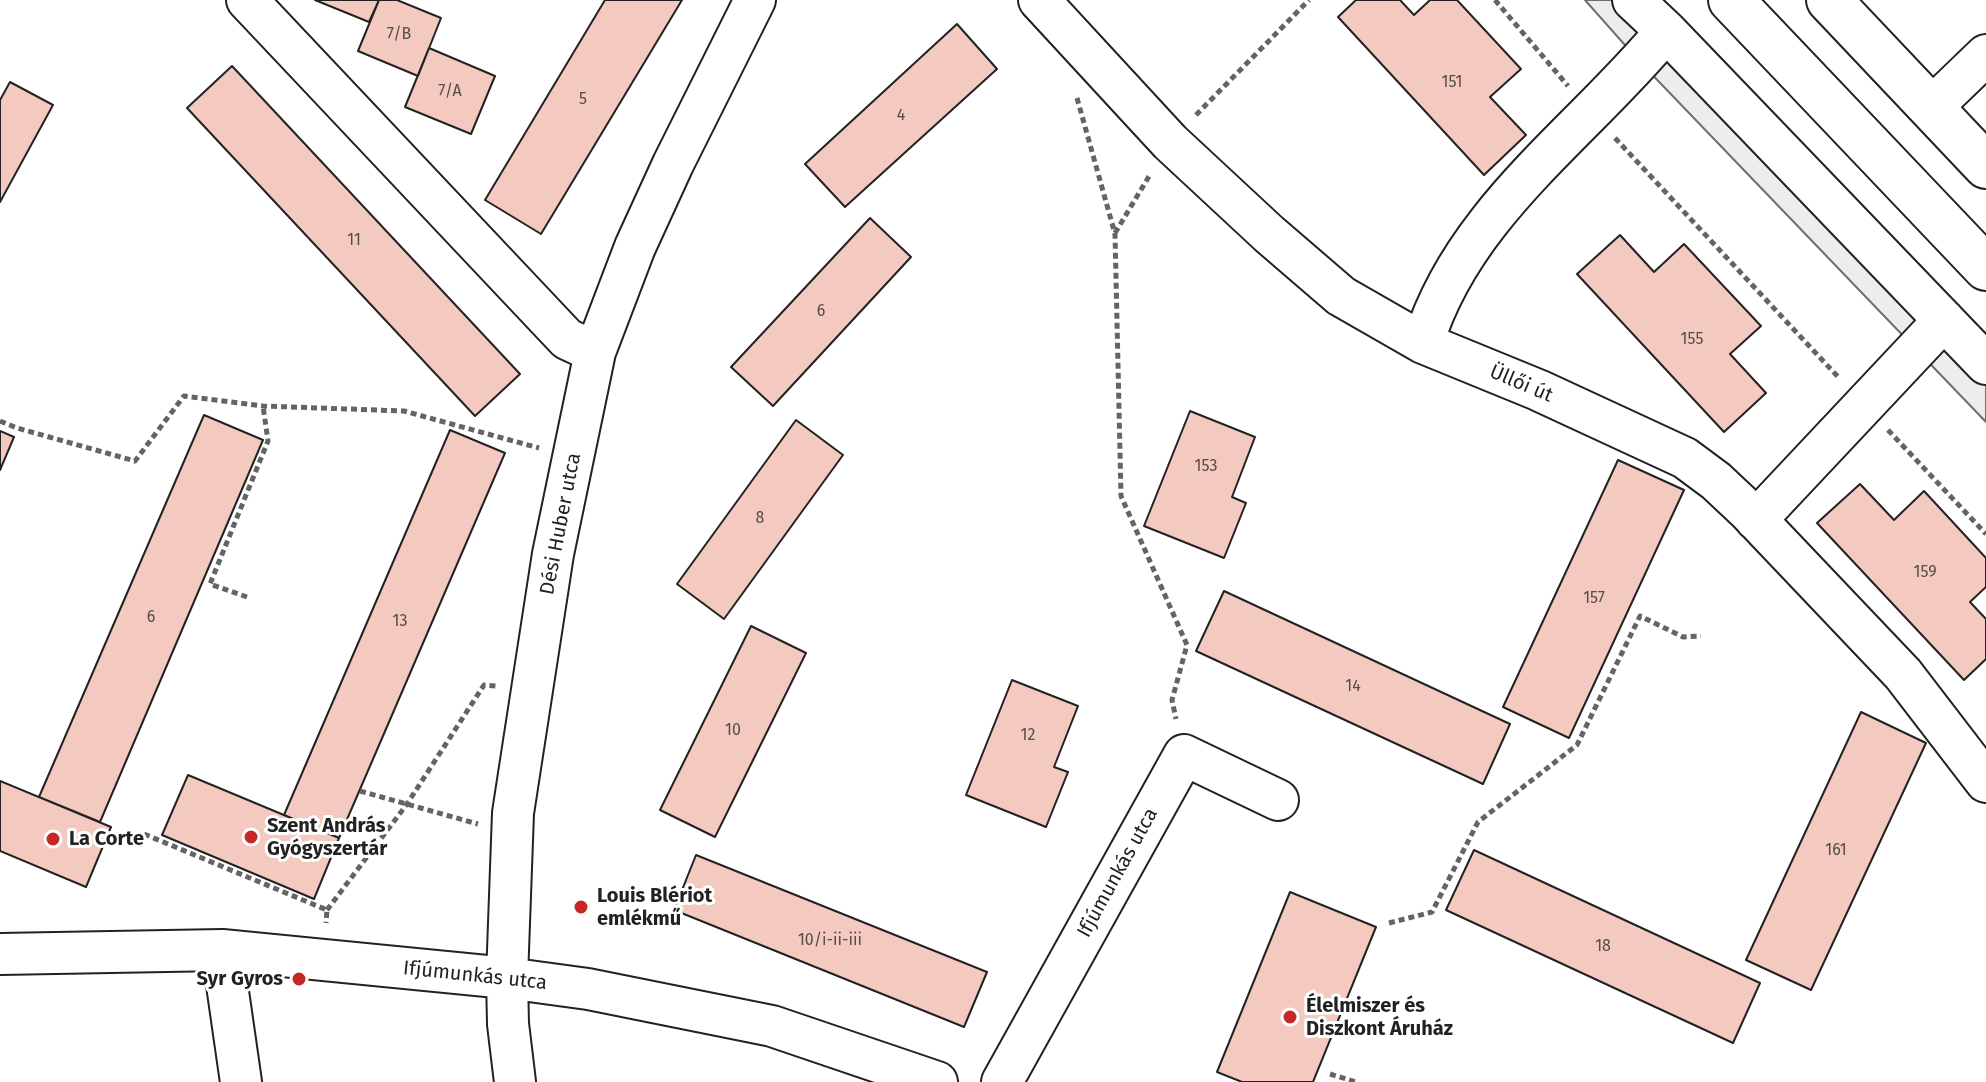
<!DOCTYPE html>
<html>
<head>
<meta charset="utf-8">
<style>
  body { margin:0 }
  canvas { display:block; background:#fff }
</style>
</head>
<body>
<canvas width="1986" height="1082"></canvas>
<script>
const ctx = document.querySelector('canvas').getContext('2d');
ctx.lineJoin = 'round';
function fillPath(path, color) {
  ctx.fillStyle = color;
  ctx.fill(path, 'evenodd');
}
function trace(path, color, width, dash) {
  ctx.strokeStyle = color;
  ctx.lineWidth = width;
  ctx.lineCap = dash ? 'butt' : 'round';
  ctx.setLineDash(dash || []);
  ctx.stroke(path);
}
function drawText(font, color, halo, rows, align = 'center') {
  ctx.font = font + ' "Fira Sans",sans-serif';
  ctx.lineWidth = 6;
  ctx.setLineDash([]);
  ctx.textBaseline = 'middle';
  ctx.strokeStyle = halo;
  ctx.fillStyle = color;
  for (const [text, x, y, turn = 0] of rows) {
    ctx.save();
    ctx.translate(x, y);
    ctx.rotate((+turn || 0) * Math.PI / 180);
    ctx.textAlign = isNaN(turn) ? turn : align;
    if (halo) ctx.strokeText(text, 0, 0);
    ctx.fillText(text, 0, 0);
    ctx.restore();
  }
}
const parking = new Path2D(`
  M1585 0H1634L1986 364V422L1640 62Z`);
const building = new Path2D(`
  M315 0H379L369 22Z
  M379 0H397L441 18 418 76 358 51Z
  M605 0H682L541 234 485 200Z
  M1356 0H1400L1414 15 1430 0H1457L1521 69 1490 97 1526 135 1484 175 1338 17Z
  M957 24 997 69 845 207 805 164Z
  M429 48 495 76 471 134 405 107Z
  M232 66 520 374 475 416 187 108Z
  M10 82 53 105 0 202V100Z
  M870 218 911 257 773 406 731 367Z
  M1620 235 1654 272 1684 244 1761 326 1730 354 1766 393 1724 432 1577 274Z
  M1190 411 1255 437 1232 497 1246 503 1224 558 1144 526Z
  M204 415 263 440 100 822 39 797Z
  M796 420 843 455 724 619 677 584Z
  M450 430 505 453 339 838 284 815Z
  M0 431 14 437 0 470Z
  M1618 460 1684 490 1569 738 1503 707Z
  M1860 484 1894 520 1924 491 1986 558V587L1970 602 1986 619V659L1964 680 1817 523Z
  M1224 591 1510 724 1483 784 1196 651Z
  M751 626 806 653 715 837 660 810Z
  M1012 680 1078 706 1054 767 1068 772 1046 827 966 795Z
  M1861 712 1926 743 1811 990 1746 960Z
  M188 775 339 838 314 899 162 835Z
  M0 781 111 827 86 887 0 851Z
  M1474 850 1760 983 1733 1043 1446 910Z
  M696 855 987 972 964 1027 674 910Z
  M1290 892 1376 927 1313 1082H1242L1217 1072Z`);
const path = new Path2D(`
  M1495 0 1568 86
  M1077 98 1115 234 1121 496 1187 645 1172 700 1176 719
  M1196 115 1309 0
  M1615 138 1840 379
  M1115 233 1151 173
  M0 421 17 428 135 461 184 396 263 406 404 411 539 448
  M1888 430 1986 534
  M247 597 210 584 268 441 263 406
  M360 791 478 824
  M144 834 327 910 326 923
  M327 910 407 804 484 685 496 686
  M1389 923 1432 912 1478 822 1577 745 1640 616 1683 637 1701 636
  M1330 1074 1356 1082`);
const minor = new Path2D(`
  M247 0 567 339 595 352
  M1039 0 1170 142 1269 234 1341 296 1423 343 1538 390 1685 458 1716 481 1749 512 1903 674 1986 782
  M1633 0 1666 31 1986 364
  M1932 107 1986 55
  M1423 343C1463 212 1583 132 1666 31
  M1756 520 1944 320
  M222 950 241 1082
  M0 954 222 950 507 978 588 989 772 1026 937 1082
  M515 1082 508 1024 507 978 513 813 553 554 595 352 635 247 673 164 755 0
  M1002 1082 1184 755 1278 800`);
const major = new Path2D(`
  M1731 0 1986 268
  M1829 0 1986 166`);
const markers = [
  [251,837,8,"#c62828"],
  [53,839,8,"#c62828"],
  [581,907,8,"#c62828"],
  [299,979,8,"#c62828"],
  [1290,1017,8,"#c62828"]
];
const numberNames = [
  ["7/B",399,35],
  ["151",1452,83],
  ["7/A",450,92],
  ["5",583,100],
  ["4",901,116],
  ["11",354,241],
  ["6",821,312],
  ["155",1692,340],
  ["153",1206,467],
  ["8",760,519],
  ["159",1925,573],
  ["157",1594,599],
  ["6",151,618],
  ["13",400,622],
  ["14",1353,687],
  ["10",733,731],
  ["12",1028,736],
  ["161",1836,851],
  ["10/i-ii-iii",830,941],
  ["18",1603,947]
];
const streetNames = [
  ["Üllői út",1521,384,23],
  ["Dési Huber utca",561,524,-79],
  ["Ifjúmunkás utca",1118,873,-61],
  ["Ifjúmunkás utca",475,976,6]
];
const poiNames = [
  ["Szent András",267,826],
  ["Gyógyszertár",267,849],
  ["La Corte",69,839],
  ["Louis Blériot",597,896],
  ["emlékmű",597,919],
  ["Syr Gyros",283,979,"right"],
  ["Élelmiszer és",1306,1006],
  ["Diszkont Áruház",1306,1029]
];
fillPath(parking, '#ededed');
trace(parking, '#6f6f6f', 2);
fillPath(building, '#f3c9c0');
trace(building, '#222', 2);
trace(minor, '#222', 44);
trace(major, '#222', 48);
trace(path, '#646464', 5, [6, 4]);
trace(minor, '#fff', 40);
trace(major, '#fff', 44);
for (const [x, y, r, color] of markers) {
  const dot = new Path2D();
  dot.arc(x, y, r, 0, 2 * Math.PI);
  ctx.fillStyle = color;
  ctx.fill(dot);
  trace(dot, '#fff', 3);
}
drawText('16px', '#564c4a', null, numberNames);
drawText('20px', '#222', '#fff', streetNames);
drawText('bold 20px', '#222', '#fff', poiNames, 'left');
</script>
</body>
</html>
